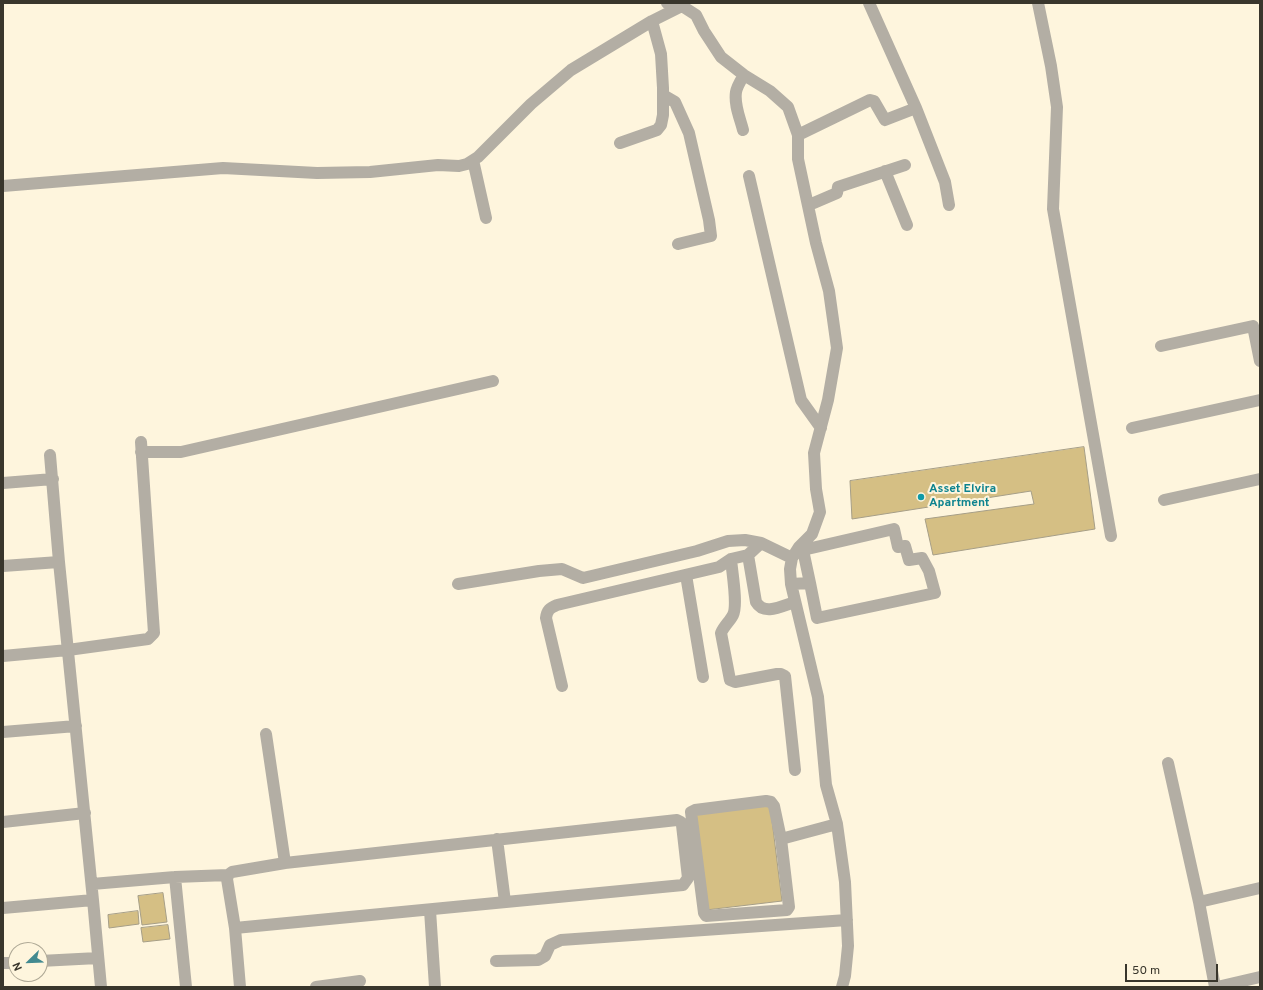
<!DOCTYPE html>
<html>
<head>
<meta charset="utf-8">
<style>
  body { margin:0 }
  #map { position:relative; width:1263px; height:990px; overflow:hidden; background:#fef5dd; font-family:Overpass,sans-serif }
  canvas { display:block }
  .frame { position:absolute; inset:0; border:4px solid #39362c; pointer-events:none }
  .north { position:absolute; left:8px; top:942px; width:40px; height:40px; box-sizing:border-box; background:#fef5dd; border:1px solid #afa996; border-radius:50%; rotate:247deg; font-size:11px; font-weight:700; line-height:16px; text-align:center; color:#39362c }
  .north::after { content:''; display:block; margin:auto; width:14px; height:18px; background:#428a90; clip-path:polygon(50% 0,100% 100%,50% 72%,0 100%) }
  .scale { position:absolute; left:1125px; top:964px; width:93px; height:18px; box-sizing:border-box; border:2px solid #39362c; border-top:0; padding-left:5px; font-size:12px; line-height:14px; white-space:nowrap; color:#39362c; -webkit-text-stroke:3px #fef5dd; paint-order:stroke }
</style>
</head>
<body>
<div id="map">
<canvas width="1263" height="990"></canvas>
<div class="frame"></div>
<div class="north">N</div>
<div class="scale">50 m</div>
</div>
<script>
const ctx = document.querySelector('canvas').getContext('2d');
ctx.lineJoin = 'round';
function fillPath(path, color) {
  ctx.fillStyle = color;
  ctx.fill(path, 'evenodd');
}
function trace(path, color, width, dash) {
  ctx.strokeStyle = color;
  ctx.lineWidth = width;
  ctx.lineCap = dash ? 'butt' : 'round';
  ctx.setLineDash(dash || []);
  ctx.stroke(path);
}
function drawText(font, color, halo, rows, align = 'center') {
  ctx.font = font + ' Overpass,sans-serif';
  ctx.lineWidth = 4;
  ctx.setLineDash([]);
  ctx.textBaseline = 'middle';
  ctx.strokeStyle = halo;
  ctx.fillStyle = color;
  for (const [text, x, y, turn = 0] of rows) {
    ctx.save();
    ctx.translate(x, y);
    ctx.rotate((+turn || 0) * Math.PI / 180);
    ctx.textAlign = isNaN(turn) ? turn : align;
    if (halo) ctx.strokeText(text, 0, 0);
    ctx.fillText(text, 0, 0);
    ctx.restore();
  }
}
const building = new Path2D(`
  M1084 447 1095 529 933 555 925 519 1034 504 1031 491 852 519 850 481Z
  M770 804 782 901 706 910 694 813Z
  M163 893 167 922 142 925 138 896Z
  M138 911 139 924 109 928 108 915Z
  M168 925 170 939 143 942 141 928Z`);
const minor = new Path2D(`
  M667 3 682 6 696 15 704 31 721 57 744 75 770 91 788 107 798 135V159L816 243 829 291 837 348 828 400 814 453 816 489 820 512 812 534 799 547 792 558 790 569 791 584 818 697 826 785 837 824 845 882 848 946 845 976 842 987
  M869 3 916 108 945 182 949 205
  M1038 3 1051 66 1057 107 1053 209 1111 536
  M663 95 675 102 689 133 709 220 711 236 678 244
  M743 130C740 118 734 105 736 92 737 86 741 80 744 75
  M798 135 870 100 874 101 885 120 916 108
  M620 143 657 130 661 125 663 115V88L661 54 652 21
  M473 160 486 218
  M885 171 907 225
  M749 176 801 400 821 428
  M3 186 223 168 317 173 370 172 438 165 459 166 467 164 478 157 531 104 571 70 652 21 684 5
  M809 205 837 193 838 187 905 165
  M1161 346 1253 326 1260 361
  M1132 428 1260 400
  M141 452H181L493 381
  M50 455 59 562 93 900 101 987
  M3 483 53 479
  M1164 500 1260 479
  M748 555 756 602C764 616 782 606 795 602
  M731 559C732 572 738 605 733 615 730 621 724 626 721 633L730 680 735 682 777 674H781L785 676 795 770
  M3 566 59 562
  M686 575 703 677
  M458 584 539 571 562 569 583 578 697 551 728 541 745 540 761 543 792 558
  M791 584 810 583 817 618 935 593 929 571 922 558 909 560 905 546 898 547 894 529 803 550 810 583
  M3 656 68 650 148 639 154 633 141 442
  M562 686 546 618C547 610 550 608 557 605L719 567 731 559 748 555 761 543
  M3 732 76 726
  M266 734 285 863
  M1168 763 1199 902 1215 987
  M766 801 771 802 774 806 781 839 789 907 787 910 706 916 704 913 691 812 695 810Z
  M3 822 85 813
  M497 839 505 902
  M781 839 837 824
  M175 877 186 987
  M92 884 175 877 228 875
  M1199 902 1260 888
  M3 908 93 900
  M430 910 435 987
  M235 928 683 885 688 878 682 825 681 822 677 820 285 863 232 872 228 875 227 879 235 928 240 987
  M40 961 98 958
  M496 961 538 960 545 956 550 945 561 940 847 920
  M3 963H16
  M316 987 360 981
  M1217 987 1260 977`);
const markers = [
  [921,497,4,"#0f9aa8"]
];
const cultureNames = [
  ["Asset Elvira",929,490],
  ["Apartment",929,504]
];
fillPath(building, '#d5bf84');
trace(building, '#a69e87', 1);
trace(minor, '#b3aea4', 12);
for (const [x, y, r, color] of markers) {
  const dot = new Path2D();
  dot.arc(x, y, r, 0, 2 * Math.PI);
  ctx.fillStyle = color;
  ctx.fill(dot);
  trace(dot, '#fef5dd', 1.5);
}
drawText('bold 12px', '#0d838f', '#fef5dd', cultureNames, 'left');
</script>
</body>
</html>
